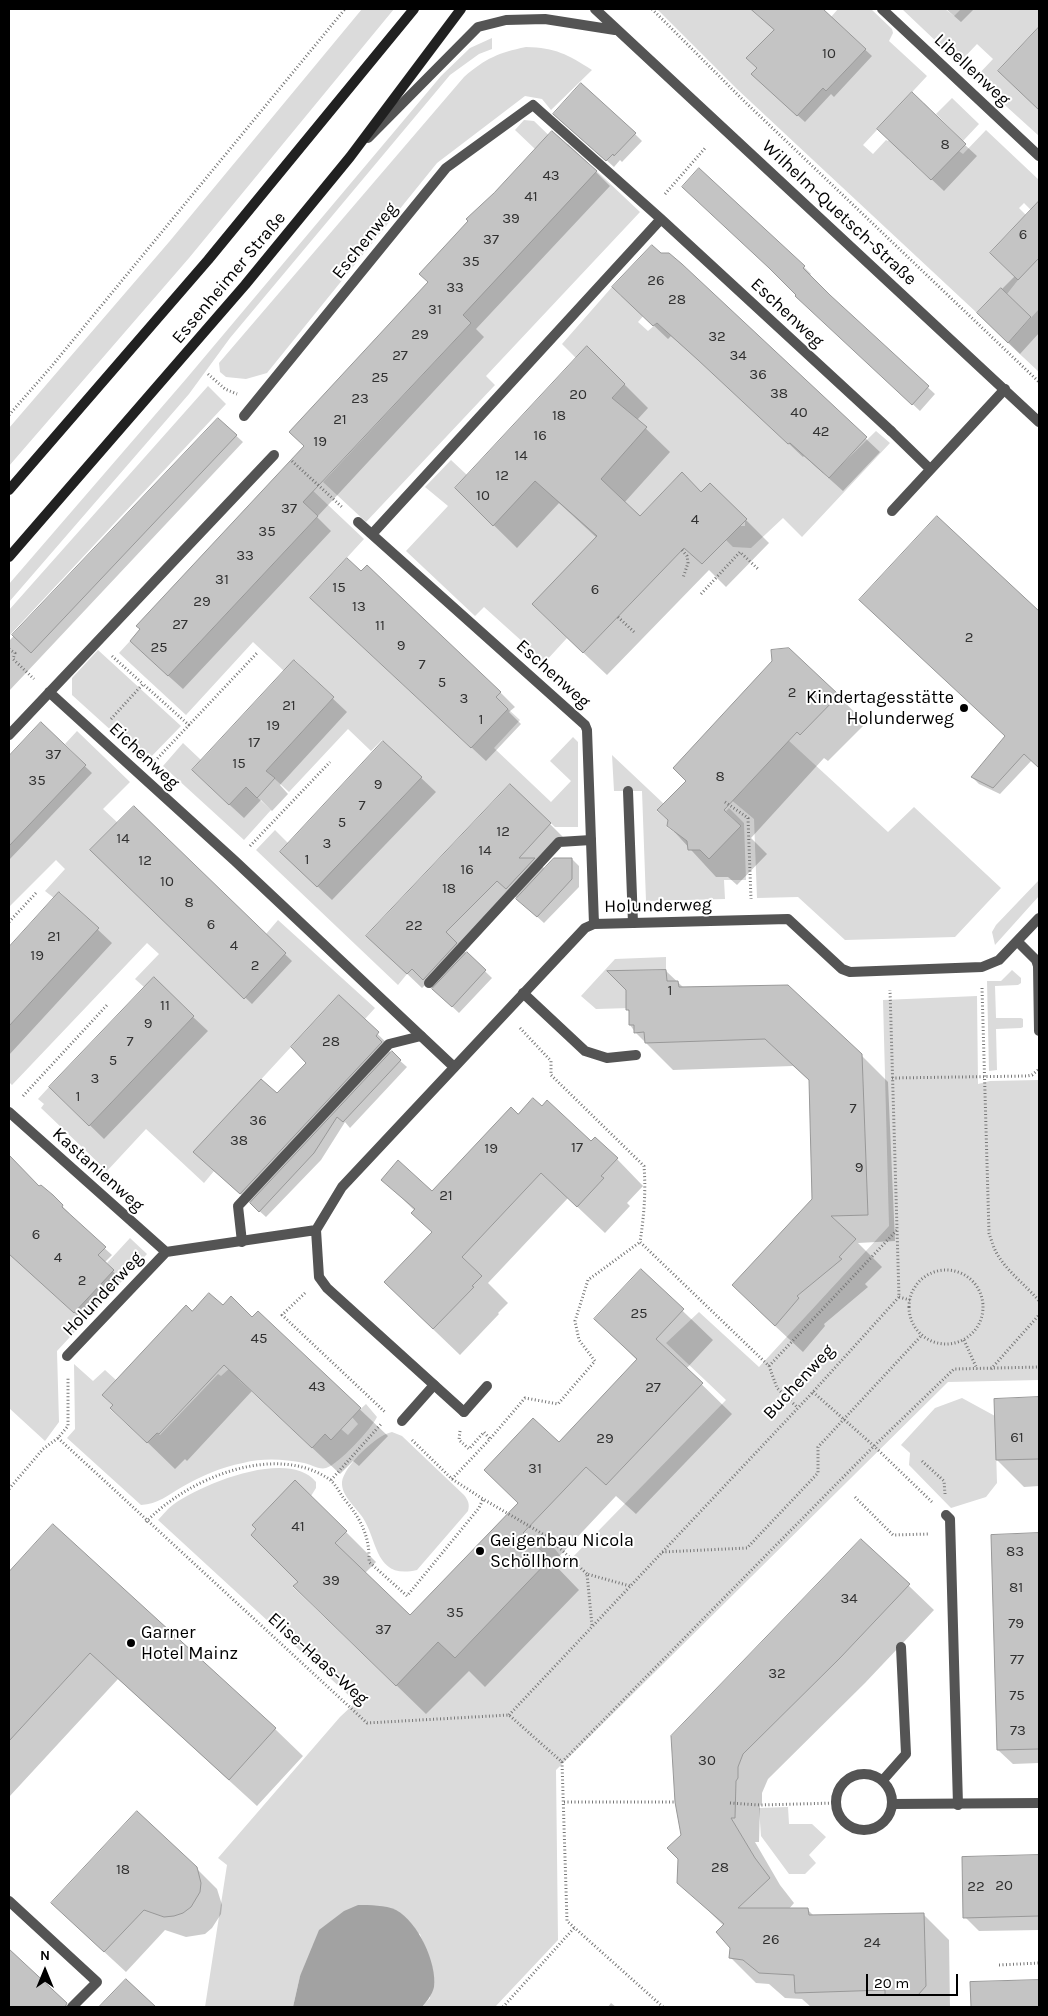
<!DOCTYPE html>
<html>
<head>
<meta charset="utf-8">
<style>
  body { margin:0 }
  #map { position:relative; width:1048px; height:2016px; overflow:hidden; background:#fff; font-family:Karla,sans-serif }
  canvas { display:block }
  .frame { position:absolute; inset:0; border:10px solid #000; pointer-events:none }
  .north { position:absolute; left:20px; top:1946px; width:50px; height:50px; -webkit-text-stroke:4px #fff; paint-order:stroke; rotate:0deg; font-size:14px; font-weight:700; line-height:20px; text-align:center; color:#000 }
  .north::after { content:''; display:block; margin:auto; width:18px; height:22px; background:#000; clip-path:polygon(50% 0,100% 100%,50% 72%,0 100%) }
  .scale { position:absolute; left:866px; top:1974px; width:92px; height:22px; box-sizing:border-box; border:2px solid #000; border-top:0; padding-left:6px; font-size:15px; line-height:18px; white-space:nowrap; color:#000; -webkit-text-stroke:4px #fff; paint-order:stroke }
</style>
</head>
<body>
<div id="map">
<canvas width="1048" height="2016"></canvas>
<div class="frame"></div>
<div class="north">N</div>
<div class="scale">20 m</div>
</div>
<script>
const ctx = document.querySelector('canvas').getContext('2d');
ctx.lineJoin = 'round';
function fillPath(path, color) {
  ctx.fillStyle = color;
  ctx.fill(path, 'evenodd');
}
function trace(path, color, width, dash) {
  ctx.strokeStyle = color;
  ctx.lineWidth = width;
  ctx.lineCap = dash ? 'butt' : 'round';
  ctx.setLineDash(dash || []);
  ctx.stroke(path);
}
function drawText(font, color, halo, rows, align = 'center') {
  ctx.font = font + ' Karla,sans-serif';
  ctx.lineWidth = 4;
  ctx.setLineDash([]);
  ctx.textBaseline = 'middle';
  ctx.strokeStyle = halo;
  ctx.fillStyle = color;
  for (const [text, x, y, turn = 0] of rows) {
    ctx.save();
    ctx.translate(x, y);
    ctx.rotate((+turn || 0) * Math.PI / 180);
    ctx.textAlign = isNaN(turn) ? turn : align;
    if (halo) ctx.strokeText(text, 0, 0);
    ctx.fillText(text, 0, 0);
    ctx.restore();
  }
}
const green = new Path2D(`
  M362 9H394L189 258 9 466V428L169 242Z
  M657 9H751L765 22 778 9H793L747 59 757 68 768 56 792 59 826 91 866 49 831 17 838 9H871L892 29 893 33 889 41 927 76 863 145 873 154 886 140 888 141 924 103 929 108 923 144 908 159 931 180 959 151 963 154 986 130 1039 180V218L1024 203 1019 208 1026 215 990 253 1018 280 1007 294 1001 289 977 313 737 89Z
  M902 9H945L954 16 961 9H1039V27L998 71 1028 99 1039 88V136L975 78 993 59 977 44 959 63Z
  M492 38V49L479 54 450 75 230 338 189 394 9 602V584L186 379 441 76 470 48Z
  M526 47C556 48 567 54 592 70L551 110 542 99 525 96 437 163 267 373 246 379 226 377 220 372 219 363 464 77C486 58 498 53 526 47Z
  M952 98 979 124 963 141 936 114Z
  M524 120 534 121 563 149 568 144 640 212 486 376 495 385 366 522 323 482 471 323 463 315 535 149 515 130Z
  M612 287 621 296 628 288 646 313 638 322 648 331 657 323 782 430 778 434 788 444 794 438C803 457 808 461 827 468L823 473 828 478 876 431 890 443 802 537 783 518 751 548 733 547 726 540 740 526H745V521L710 484 701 492 686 477H677L640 516 533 605 567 638 545 662 484 607 475 616 406 551 448 506 425 487 451 460 467 475 455 488 493 525 625 384 587 347 576 358 562 344Z
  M1039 309V372L1008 343Z
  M208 386 226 404 9 636V610Z
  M290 469 364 539 310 598 471 748 508 709 520 720 494 748 551 802 571 781 550 761 573 737 578 742V827H555L509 784 366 935 407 974 398 985 256 850 275 830 288 843 280 852 388 813 422 777 382 740 371 751 348 729 289 792 266 771 334 697 295 660 284 671 253 642 186 715 119 653 130 641 168 676 318 516 280 481Z
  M98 650 181 726 146 762 72 695V678Z
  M77 731 130 782 103 809 118 823 113 872 202 957 266 934 278 920 375 1008 365 1019 339 995 194 1152 214 1171 204 1183 146 1129 107 1171 41 1108 44 1104 38 1099 49 1087 89 1126 194 1016 154 978 144 987 135 979 159 954 147 943 12 1085 9 1082V1026L98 928 60 892 54 898 45 891 65 869 56 860 9 907V846L86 765 65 744Z
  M788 740 888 832 914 807 1001 888 955 937 845 940 798 897 757 898 754 819 729 798 743 790Z
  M183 743 201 760 192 770 229 805 246 787 271 810 244 840 163 766Z
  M612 755 664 804 657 811 668 820 667 827 674 832H680L687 838V846L694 850H700L708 858 741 826 726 811 729 808 744 823 746 880H724L725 899 646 901 642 791H614Z
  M1039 880V896L995 945 992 932 996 925Z
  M666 957V970L629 971 630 993 625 994H630V1008L596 1009 581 996 615 959Z
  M1012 970 1021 978V983L1018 985 995 986 996 1018H1021L1023 1019V1027L1021 1028 996 1029 997 1070 989 1071 987 981H1001Z
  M977 996 978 1084 990 1081 1039 1080V1380L948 1382 556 1770 558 1940 495 2007H422L430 1998 431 1966 420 1934 358 1905 300 1976 293 2007H205L227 1865 218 1858 340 1717 356 1702 158 1520C163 1515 168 1508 174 1504 202 1484 289 1448 316 1482V1488L311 1496 295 1481 252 1525 256 1529 251 1535 265 1549 269 1546 305 1574 293 1587 395 1685 438 1642 455 1657 550 1559 528 1537C549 1535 554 1550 567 1563L726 1400 666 1343 699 1312 759 1367 889 1226 883 1000Z
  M130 1238 147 1254 57 1351 59 1422 45 1441 9 1408V1253L74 1313 114 1270 107 1263Z
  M74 1364 93 1381 105 1370 116 1380 102 1395 113 1405 110 1409 147 1443 157 1433 160 1435 218 1374 221 1376 231 1367 239 1380 312 1448 325 1434 331 1440 341 1429 348 1435 358 1424 352 1417 366 1404 377 1417C372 1428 338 1465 326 1468 319 1470 310 1464 304 1463 283 1459 263 1458 243 1463 221 1467 201 1476 182 1487 168 1495 158 1504 141 1505L67 1438 75 1429Z
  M962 1398 995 1416 997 1483 986 1497 951 1508 909 1465 910 1453 901 1445 935 1408Z
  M392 1432 402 1436 464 1495C468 1500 470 1504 468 1511L417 1570C375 1580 378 1541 363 1518 357 1508 341 1496 342 1482 344 1466 376 1435 392 1432Z
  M788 1807 789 1824H812L826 1837 809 1855 816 1863 805 1874H789L761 1836 759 1808Z`);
const water = new Path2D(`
  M358 1905C370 1905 385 1905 396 1910 418 1922 437 1963 434 1987 432 1995 427 2001 422 2007H293L300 1976 319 1930 344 1911Z`);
const shadow = new Path2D(`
  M752 9H821L872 56 834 97 831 94 805 122 760 81 758 68 775 30Z
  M946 9H974L961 22Z
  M1039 29V109L1000 71Z
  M562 120 635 134 642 141 622 162 620 160 614 167Z
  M891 141 965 145 977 156 944 191Z
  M699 170 804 267 811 274 809 276 830 296 935 394 920 411 803 302Z
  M596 172 610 186 476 329 484 337 317 517 331 531 183 689 145 655 429 283Z
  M1031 212 1039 219V333L1020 354 978 313 1015 276Z
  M681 265 880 452 843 491 804 456 803 457 714 373 671 336 668 339 628 301Z
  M624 384 648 408 637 420 670 452 624 503 640 518 701 493 746 520 769 543 726 587 709 570 607 675 557 628 597 538 559 503 517 548 456 488Z
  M218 419 243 442 9 691V641Z
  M937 518 1039 612V767L1032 760 1000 794 979 784 972 777 1006 737Z
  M326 612 500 692 515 707 509 712 521 724 486 761Z
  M789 649 866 723 828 761 824 758 751 838 767 854 737 885 728 877H716L669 826 687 781Z
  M294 662 347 712 280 785 288 794 272 811 261 800 244 818 208 785Z
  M41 724 92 773 9 860V758Z
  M383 742 436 792 332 900 296 866Z
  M134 808 292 961 252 1004 92 850Z
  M550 824 564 838 540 864 545 869 572 859 579 866V887L544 923 512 894 460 947 492 978 459 1013 427 983 422 988 382 950Z
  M60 894 112 943 9 1055V948Z
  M666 971 684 988 861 1055 888 1082 895 1241 858 1243 882 1267 865 1284 868 1287 824 1324 825 1326 803 1352 760 1312 813 1200 810 1081 793 1066 673 1070 635 1032 630 1025V1013L627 1009Z
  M339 997 392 1048 389 1051 407 1067 350 1128 345 1122 321 1160 266 1217 209 1166 308 1063Z
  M193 1017 208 1031 104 1139 65 1101Z
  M518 1116 591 1143 617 1159 643 1186 627 1203 630 1206 605 1233 568 1198 488 1283 508 1303 498 1313 499 1314 460 1355 412 1309 433 1233 415 1211 383 1180 432 1193Z
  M9 1158 39 1188 52 1196 69 1213 68 1215 112 1255 104 1263 120 1278 81 1319 9 1252Z
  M641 1271 713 1340 686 1369 732 1414 636 1514 616 1496 553 1563 579 1590 485 1687 469 1671 426 1714 325 1616 299 1582 252 1535 346 1532 376 1562 365 1573 410 1616 519 1504 559 1443 637 1360 595 1319Z
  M223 1307 252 1318 258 1313 388 1436 359 1466 353 1461 340 1474 252 1391 187 1461 185 1459 175 1469 112 1408 192 1313Z
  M1039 1398V1486L1024 1487 997 1460 995 1400Z
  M53 1525 275 1729 303 1756 257 1806 118 1679 9 1797V1572Z
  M1039 1535V1763L1013 1764 998 1750 992 1536Z
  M861 1540 934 1610 865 1683 768 1779 762 1793V1803L760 1806 759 1842H755L780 1885 794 1903 788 1910H808L814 1916 924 1915 949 1940 950 2007H811L802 1999 785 1998 769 1984 756 1983 731 1958V1948L724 1926 679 1882 682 1835Z
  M1039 1856V1930L979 1931 965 1917 963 1858Z
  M196 1868 217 1889 222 1905 221 1914 212 1928 205 1934 186 1937 165 1930 126 1972 74 1924Z
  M9 1951 69 2007H9Z
  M126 1980 155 2007H101Z
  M1039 1981V2007H972L971 1983Z
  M611 2003 616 2007H608Z`);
const building = new Path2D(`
  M751 9H823L866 49 826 91 823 88 797 116 751 74 757 68 746 58 774 30Z
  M1039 27V110L998 71Z
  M581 83 636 133 614 156 613 154 606 161 553 114Z
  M912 92 966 144 931 180 877 129Z
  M552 131 597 171 463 315 471 323 303 502 318 516 168 676 130 641 140 629 136 626 304 446 289 432 428 282 419 274 468 221 466 219 494 193Z
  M699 168 805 266 803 268 830 295 929 386 912 405 795 296 796 295 769 268 682 187Z
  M1039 201V258L1018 280 990 253Z
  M652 245 661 253H669L682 264 867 437 829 478 790 443 788 444 698 360 657 323 653 326 612 287Z
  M1001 288 1031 317 1008 343 977 313Z
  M587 346 625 384 612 398 647 427 601 479 640 516 682 472 701 492 710 483 747 519 702 564 684 548 583 653 532 604 597 536 535 481 493 526 455 488Z
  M218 418 237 435 31 653 12 635Z
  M937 516 1039 611V768L1024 754 993 788 971 777 1005 736 859 600Z
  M347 558 361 571 367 565 501 692 496 697 508 709 471 748 310 598Z
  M789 648 839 695 800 735 797 732 724 810 741 826 709 859 700 850H688L687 841 667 826 668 820 657 810 686 781 673 768 772 661 771 650Z
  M294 660 334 697 266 771 275 778 257 798 246 787 229 805 192 770Z
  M41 722 86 765 9 846V756Z
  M383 741 422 777 317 887 280 852Z
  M510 784 551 823 519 858H535L506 889 497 881 446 932 457 943 423 980 412 969 407 974 366 936Z
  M134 806 286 953 244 999 90 850Z
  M554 858H572V879L537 917 516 899Z
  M59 892 99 928 9 1026V947Z
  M467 952 486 970 452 1007 432 989Z
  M666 970 667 981H678L679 987 788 985 862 1054 868 1215 831 1216 856 1239 839 1257 842 1259 797 1296 799 1298 775 1326 732 1285 812 1199 809 1080 765 1039 645 1043 644 1032 634 1033V1025H629V1010H626V990L607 971Z
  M154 977 194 1016 89 1126 49 1087Z
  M339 995 379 1032 376 1036 382 1042 240 1194 193 1152 261 1079 277 1093 306 1063 291 1047Z
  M392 1051 401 1060 343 1122 337 1117 314 1153 259 1212 250 1203Z
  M533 1098 542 1106 547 1100 591 1141 595 1137 618 1158 601 1176 604 1178 577 1207 541 1173 462 1257 482 1276 472 1286 474 1287 433 1329 384 1282 432 1232 411 1213 415 1209 381 1180 398 1160 432 1191 511 1107 518 1114Z
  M9 1155 39 1186 41 1185 53 1195 63 1205 62 1207 106 1247 98 1255 114 1270 74 1313 9 1254Z
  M641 1269 684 1309 656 1339 703 1383 606 1485 586 1467 523 1533 550 1559 455 1658 438 1642 396 1686 293 1586 298 1582 251 1535 256 1529 252 1525 295 1480 347 1531 335 1543 410 1615 518 1503 484 1470 533 1418 559 1442 637 1359 594 1319Z
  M209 1293 223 1305 231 1296 252 1317 258 1311 361 1408 331 1440 325 1434 312 1448 224 1365 159 1434 157 1433 147 1443 110 1408 113 1405 102 1395 186 1305 192 1311Z
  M1039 1397V1459L996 1460 994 1399Z
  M53 1524 276 1728 229 1780 90 1653 9 1741V1572Z
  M1039 1533V1749L997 1750 991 1535Z
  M861 1539 910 1584 840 1658 743 1754 738 1767V1778L736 1781 735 1818H731L755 1858 770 1878 738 1908H808L809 1915 924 1913 926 1986 918 1995H885V1990L795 1993 794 1975 759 1973 743 1960 729 1958 730 1948 716 1932 724 1924 677 1883 678 1859 667 1848 681 1835 675 1802 671 1736Z
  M137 1811 197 1867 201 1883 200 1892 191 1907 183 1913 174 1916 164 1917 144 1910 104 1952 51 1903Z
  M1039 1855V1916L963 1918 962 1857Z
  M9 1949 67 2003 65 2007H9Z
  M126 1979 156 2007H99Z
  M1039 1980V2007H971L970 1982Z`);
const path = new Path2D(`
  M652 9 743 100 1039 382
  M665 194 706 147
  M208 374 225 389 237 394
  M9 415 51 367 345 9
  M292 461 343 508
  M682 550 687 556 688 563 683 578
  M701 594 740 552 759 570
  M618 617 634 632
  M9 649 15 653 13 659 34 679
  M112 656 143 684
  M111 719 143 684 190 726
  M155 761 257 653
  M725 802 748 818 751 899
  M250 846 330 762
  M9 922 36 893
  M982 988 989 1233C991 1239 993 1246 996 1252 1006 1271 1026 1285 1039 1301
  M520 1028 551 1061V1075L644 1166C646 1192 644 1216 640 1242L769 1366 777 1388 798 1408
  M892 1078 1027 1076 1032 1075 1039 1069
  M23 1096 108 1004
  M909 1307a37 37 0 1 1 74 0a37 37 0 1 1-74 0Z
  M305 1293 282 1315 385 1412
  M899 1297 910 1300
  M964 1340 977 1369
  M769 1366 897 1230
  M991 1369 1039 1315
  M813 1392 874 1446 932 1502
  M460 1431 459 1440 469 1449 484 1432 490 1439
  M58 1438 367 1723 509 1715 562 1762 567 1921 663 2007
  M412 1440 452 1479 483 1499 548 1537 587 1574
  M922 1461 944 1481 945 1494
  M452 1479 490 1439 525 1398 558 1404 595 1361 579 1340 575 1321 588 1280 640 1242
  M331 1480 382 1423
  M9 1489 43 1449 58 1438 68 1426V1377
  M855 1497 893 1535 929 1534
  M146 1522C187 1479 274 1442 329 1479 336 1484 340 1494 345 1500 361 1519 370 1537 369 1562L407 1596 479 1508 483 1499
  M662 1552 747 1548 818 1473V1447L922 1335
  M592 1625 587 1574 630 1586
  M509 1715 813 1392 899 1297 890 990
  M562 1762 874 1446 954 1369 1039 1367
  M564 1802H675
  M730 1803 760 1805 836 1803
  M999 1965 1039 1963
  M503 2007 575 1927`);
const service = new Path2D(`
  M891 431 930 469
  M892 511 1005 389
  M628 791 633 923
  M429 983 559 842 591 840
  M523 993 585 1051 607 1058 636 1055
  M242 1242 238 1206 389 1044 421 1036
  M464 1412 487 1386
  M402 1421 434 1385
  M946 1515 950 1519 958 1805
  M883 1780 906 1754 901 1647
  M9 1901 97 1982 72 2007`);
const minor = new Path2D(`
  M595 9 1039 422
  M882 9 1039 156
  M368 138 478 27 506 20 545 19 615 30
  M244 416 446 168 533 105 661 219 891 431
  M358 522 585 725 587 730 594 924
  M373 533 661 219
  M49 692 235 861 454 1067
  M9 735 274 455
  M1017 941 1036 960 1038 966 1039 1031
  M9 1112 166 1252
  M316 1230 319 1277 327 1288 464 1412
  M67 1356 166 1252 316 1230 342 1187 585 928 594 924 788 919 842 969 850 972 982 967 999 960 1039 918
  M836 1802a28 28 0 1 1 56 0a28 28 0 1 1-56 0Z
  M892 1804 1039 1803`);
const secondary = new Path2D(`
  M9 490 208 260 414 9
  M9 557 245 285 350 157 461 9`);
const markers = [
  [964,708,5,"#000"],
  [480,1551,5,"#000"],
  [131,1643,5,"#000"]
];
const numberNames = [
  ["10",829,54],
  ["8",945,145],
  ["43",551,176],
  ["41",531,197],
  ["39",511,219],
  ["6",1023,235],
  ["37",491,240],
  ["35",471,262],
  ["26",656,281],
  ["33",455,288],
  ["28",677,300],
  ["31",435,310],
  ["29",420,335],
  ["32",717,337],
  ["27",400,356],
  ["34",738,356],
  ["36",758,375],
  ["25",380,378],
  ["38",779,394],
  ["20",578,395],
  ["23",360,399],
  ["40",799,413],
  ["18",559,416],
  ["21",340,420],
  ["42",821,432],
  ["16",540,436],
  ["19",320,442],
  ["14",521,456],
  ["12",502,476],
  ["10",483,496],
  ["37",289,509],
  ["4",695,520],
  ["35",267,532],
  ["33",245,556],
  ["31",222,580],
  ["15",339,588],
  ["6",595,590],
  ["29",202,602],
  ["13",359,607],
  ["27",180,625],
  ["11",380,626],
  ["2",969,638],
  ["9",401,646],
  ["25",159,648],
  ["7",422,665],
  ["5",442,683],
  ["2",792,693],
  ["3",464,699],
  ["21",289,706],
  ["1",481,720],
  ["19",273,726],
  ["17",254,743],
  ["37",53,755],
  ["15",239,764],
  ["8",720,777],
  ["35",37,781],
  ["9",378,785],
  ["7",362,806],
  ["5",342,823],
  ["12",503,832],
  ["14",123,839],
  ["3",327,844],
  ["14",485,851],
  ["1",307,860],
  ["12",145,861],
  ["16",467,870],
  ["10",167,882],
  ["18",449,889],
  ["8",189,903],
  ["6",211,925],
  ["22",414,926],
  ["21",54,937],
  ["4",234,946],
  ["19",37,956],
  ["2",255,966],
  ["1",670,991],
  ["11",165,1006],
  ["9",148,1024],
  ["7",130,1042],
  ["28",331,1042],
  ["5",113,1061],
  ["3",95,1079],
  ["1",78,1097],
  ["7",853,1109],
  ["36",258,1121],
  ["38",239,1141],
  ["17",577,1148],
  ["19",491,1149],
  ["9",859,1168],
  ["21",446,1196],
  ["6",36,1235],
  ["4",58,1258],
  ["2",82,1281],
  ["25",639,1314],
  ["45",259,1339],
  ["43",317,1387],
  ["27",653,1388],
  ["61",1017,1438],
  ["29",605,1439],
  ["31",535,1469],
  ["41",298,1527],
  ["83",1015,1552],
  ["39",331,1581],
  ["81",1016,1588],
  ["34",849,1599],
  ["35",455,1613],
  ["79",1016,1624],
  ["37",383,1630],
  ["77",1017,1660],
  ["32",777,1674],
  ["75",1017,1696],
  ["73",1018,1731],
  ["30",707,1761],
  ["28",720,1868],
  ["18",123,1870],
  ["20",1004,1886],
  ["22",976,1887],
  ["26",771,1940],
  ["24",872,1943]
];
const streetNames = [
  ["Libellenweg",972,70,43],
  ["Wilhelm-Quetsch-Straße",839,213,43],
  ["Eschenweg",365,241,-51],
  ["Essenheimer Straße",229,278,-50],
  ["Eschenweg",787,313,43],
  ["Eschenweg",553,674,42],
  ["Eichenweg",144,756,43],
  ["Holunderweg",658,906,-1],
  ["Kastanienweg",98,1170,42],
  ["Holunderweg",103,1294,-47],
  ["Buchenweg",799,1382,-47],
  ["Elise-Haas-Weg",318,1659,42]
];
const poiNames = [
  ["Kindertagesstätte",954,698,"right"],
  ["Holunderweg",954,719,"right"],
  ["Geigenbau Nicola",490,1541],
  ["Schöllhorn",490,1562],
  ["Garner",141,1633],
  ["Hotel Mainz",141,1654]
];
fillPath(green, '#dbdbdb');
fillPath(water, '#a2a2a2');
fillPath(shadow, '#0003');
fillPath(building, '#c4c4c4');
trace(building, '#989898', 1);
trace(path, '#767676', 3, [1, 2.5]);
trace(service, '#545454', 10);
trace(minor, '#545454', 10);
trace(secondary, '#212121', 10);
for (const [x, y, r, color] of markers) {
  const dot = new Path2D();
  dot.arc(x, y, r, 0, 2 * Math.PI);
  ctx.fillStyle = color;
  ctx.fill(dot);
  trace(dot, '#fff', 2);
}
drawText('15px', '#313131', null, numberNames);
drawText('18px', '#000', '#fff', streetNames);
drawText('18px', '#000', '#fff', poiNames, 'left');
</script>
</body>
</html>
